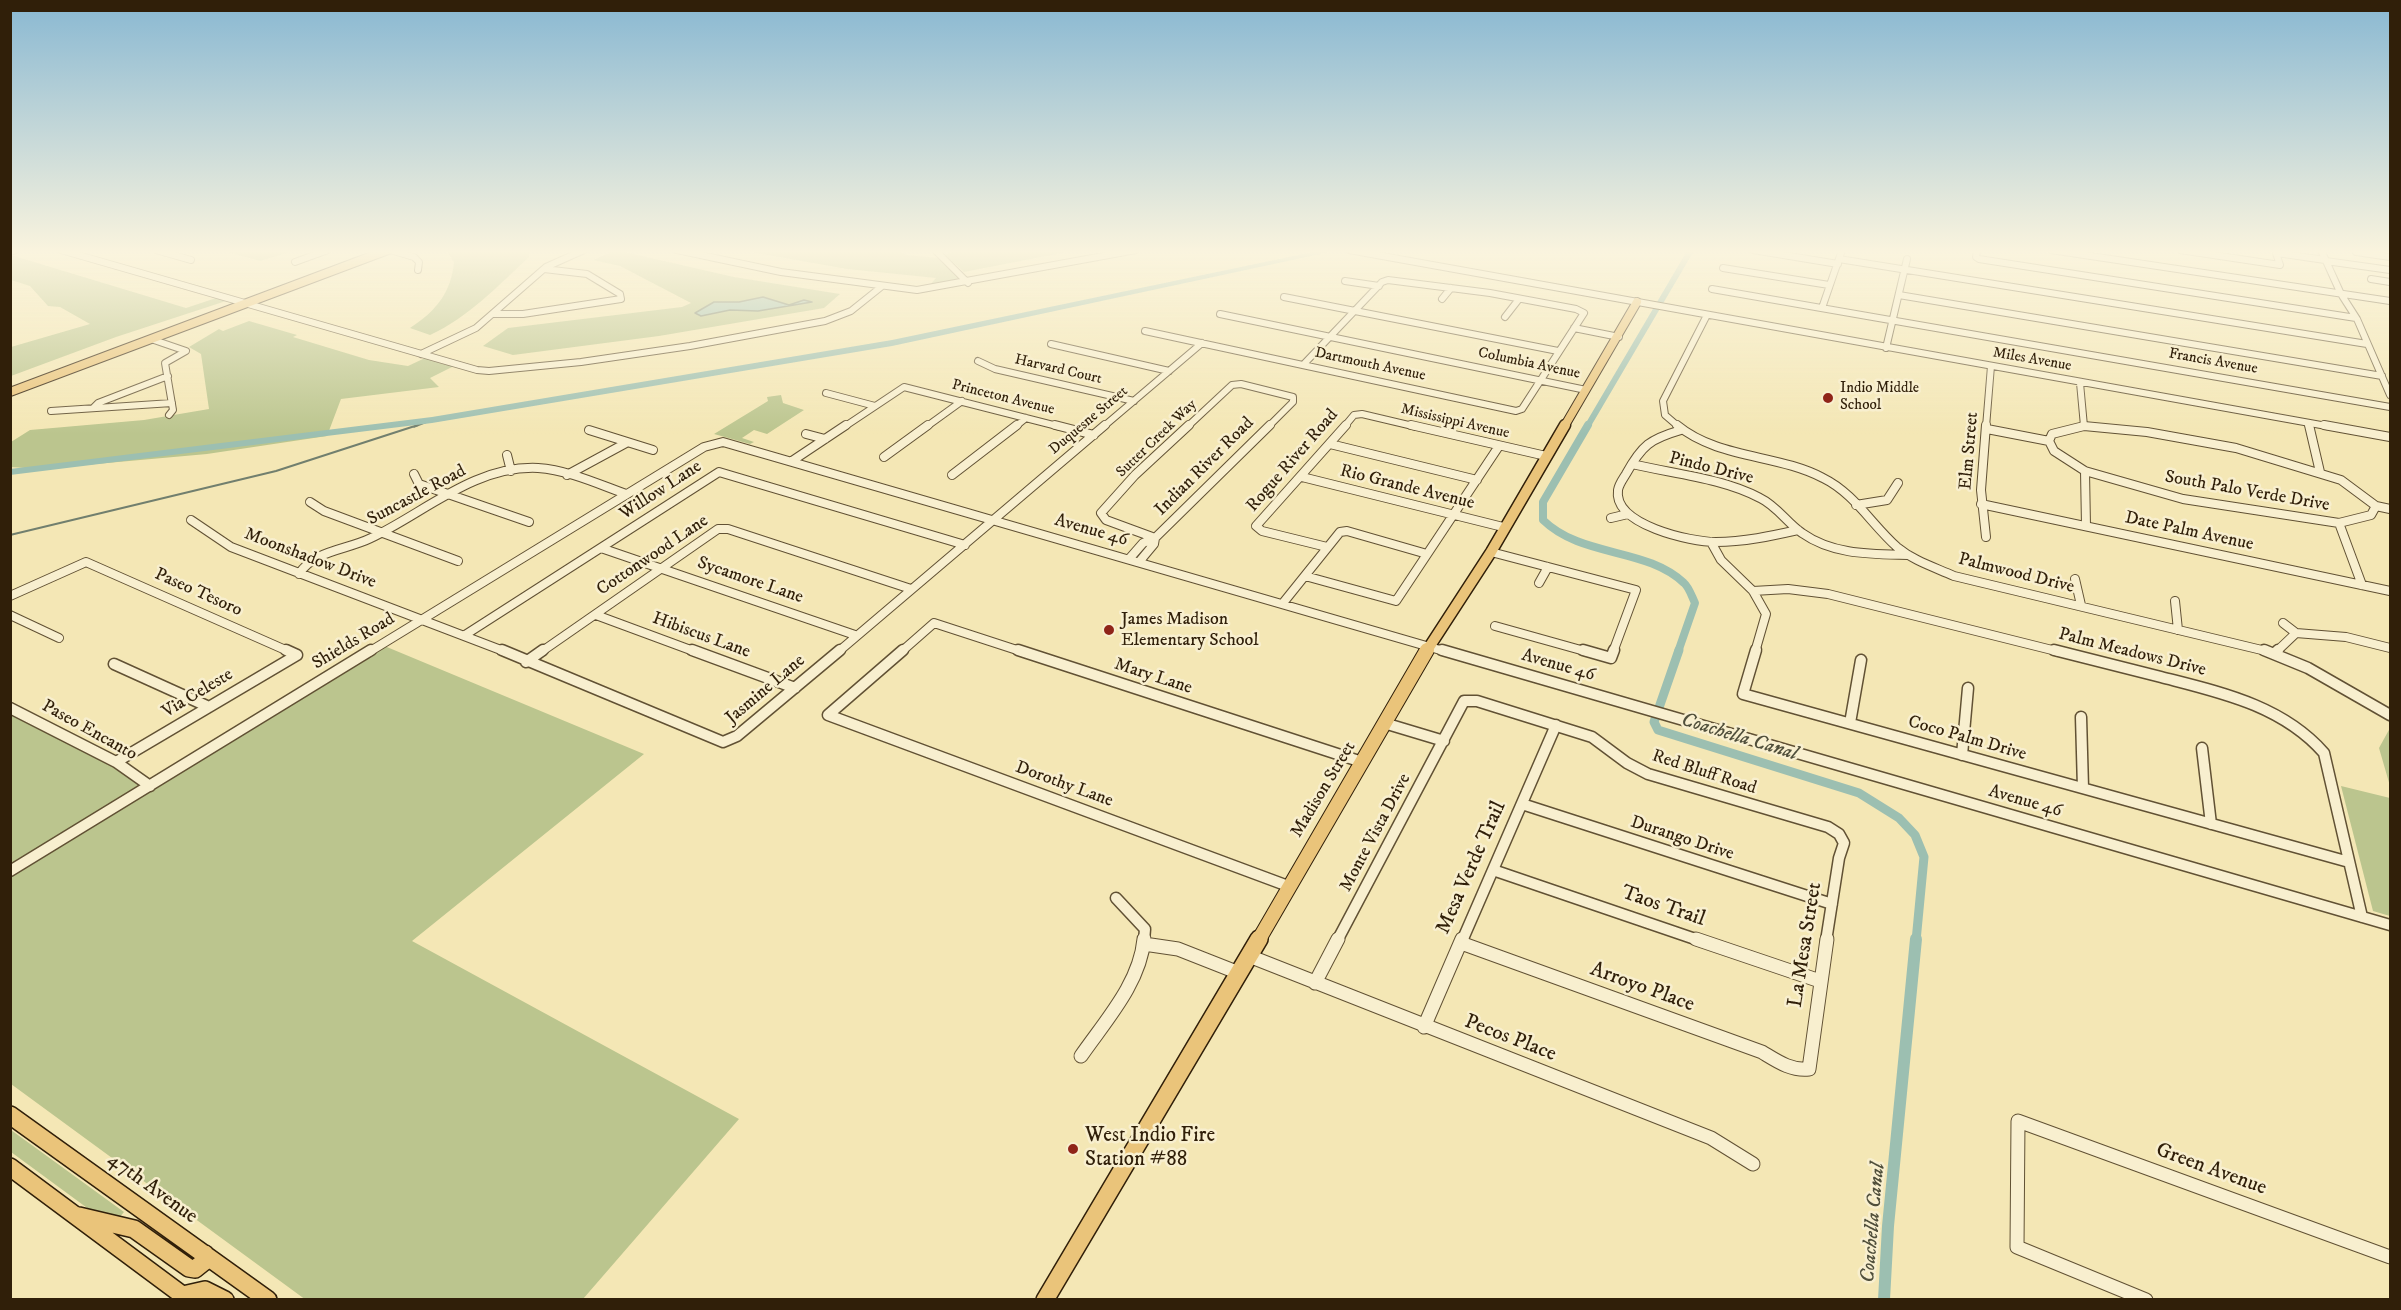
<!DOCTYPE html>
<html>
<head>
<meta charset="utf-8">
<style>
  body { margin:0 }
  #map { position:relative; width:2401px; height:1310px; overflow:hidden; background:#f4e7b5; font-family:"IM FELL DW Pica",serif }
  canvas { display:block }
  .frame { position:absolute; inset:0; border:12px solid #301f09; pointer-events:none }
</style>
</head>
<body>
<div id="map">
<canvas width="2401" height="1310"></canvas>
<div class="frame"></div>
</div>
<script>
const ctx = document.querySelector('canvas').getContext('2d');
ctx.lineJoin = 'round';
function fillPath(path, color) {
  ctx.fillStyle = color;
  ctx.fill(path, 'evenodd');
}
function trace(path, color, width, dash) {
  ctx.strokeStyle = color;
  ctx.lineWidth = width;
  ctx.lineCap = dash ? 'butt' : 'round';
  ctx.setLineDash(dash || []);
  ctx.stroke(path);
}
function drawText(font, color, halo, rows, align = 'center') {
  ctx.font = font + ' "IM FELL DW Pica",serif';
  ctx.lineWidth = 5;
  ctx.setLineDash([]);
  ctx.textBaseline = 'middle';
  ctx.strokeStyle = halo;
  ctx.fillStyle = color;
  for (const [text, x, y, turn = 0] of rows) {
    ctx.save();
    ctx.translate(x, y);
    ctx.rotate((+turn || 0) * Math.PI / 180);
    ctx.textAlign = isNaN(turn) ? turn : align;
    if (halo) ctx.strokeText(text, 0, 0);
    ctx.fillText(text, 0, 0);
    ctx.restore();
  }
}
const green = new Path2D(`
  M220 250H297L260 261Z
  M446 250H529V257C499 285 469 317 430 335L410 328C436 311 451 293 454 262Z
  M616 250 734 277 840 294 824 308 659 336 513 355 483 346 508 328 682 307 691 303 620 266 593 260Z
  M740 250H898L907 255 939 258 960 281 927 288 936 278 847 269Z
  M957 250H1077L964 272 945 255Z
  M11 255 186 308 216 298 226 301 116 337 11 376V347L90 324 60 307 48 306 30 286 11 280Z
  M249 321 297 335 293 337 369 360 408 366 425 358 454 366 430 378 439 387 341 399 327 436 207 454 40 469 11 467V442L30 430 144 420 209 409 201 354 189 347 219 329 223 331Z
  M781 395 783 403 804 410 767 434 754 430 742 438 754 442 750 444 714 434 768 401 767 397Z
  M382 645 644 754 412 941 739 1119 583 1299 306 1300 11 1084V708L150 786Z
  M2390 728V786L2379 748Z
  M2341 786 2390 798V916L2373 911Z
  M11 1130 124 1212 118 1219 94 1213 11 1152Z`);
const water = new Path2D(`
  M763 297 789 305 804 300 812 302 758 311 730 310 701 316 695 313 714 302H739Z`);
const streamFar1 = new Path2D(`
  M414 427 432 420`);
const stream = new Path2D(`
  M10 535 276 471 418 425`);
const canalFar3 = new Path2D(`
  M1587 427 1691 250`);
const canalFar2 = new Path2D(`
  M1588 425 1543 502V520C1582 558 1646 547 1684 583 1689 587 1692 597 1695 603L1678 652`);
const canalFar1 = new Path2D(`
  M1679 650 1654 722 1658 730 1859 793 1899 818 1915 835 1924 857 1916 941`);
const canal = new Path2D(`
  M1884 1300 1888 1226 1916 939`);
const river = new Path2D(`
  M1322 250H1339L892 346 432 423 10 475V469L432 417 892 340Z`);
const minorFar3 = new Path2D(`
  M61 250 477 370 489 371 581 362 690 346 825 321 851 311 881 287
  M156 250 191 260
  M390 250 414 257 419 262 418 270
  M677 250 781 272 917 290 1136 250
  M935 250 968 283
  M1349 250 2332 427
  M1753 250 1838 264
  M1977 250 1976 257 1979 259 2356 318
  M2051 250 2390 301
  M2180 250 2280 265 2275 250
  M2321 250 2341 294 2357 319 2390 395
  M10 252 16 250
  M2356 252 2390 257
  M2277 253 2325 260
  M1839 259 2367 344
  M2326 261 2390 270
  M295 262 328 250
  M1723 268 1829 285
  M2371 279 2390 282
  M1345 281 1379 286
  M1712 289 2390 407
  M1899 295 2382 376
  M1284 297 1558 351
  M1442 299 1451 288
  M1822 308 1841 253
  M493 314H523L621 299 620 294 587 274 544 269
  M1220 314 1586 390
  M1505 317 1519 299
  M1574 328 1619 337
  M1145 331 1516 411 1522 409 1584 313 1576 309 1490 293 1388 280 1382 282 1303 365
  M151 339 186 351 165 363 173 410 169 415
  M1051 344 1169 371
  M1886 348 1907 259
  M421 354 476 328 546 267 584 250
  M978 361 995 369 1134 401
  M2080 383 2084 426
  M826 393 875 406
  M93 408 98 403 168 376
  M51 411 172 403
  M2308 423 2309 427
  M844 427 904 387 1061 427
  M926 427 962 401
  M1015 427 1026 418
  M1103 427 1202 343
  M1187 427 1232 385 1241 384 1293 397V402L1268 427
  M1344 427 1354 415 1362 414 1417 427
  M1679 427 1665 415 1663 401 1707 315
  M1986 427 1991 366
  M2082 427H2090`);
const minorFar2 = new Path2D(`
  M1055 425 1094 435
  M1411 425 1546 456
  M1677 425C1718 459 1778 454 1823 478 1854 493 1872 525 1897 547 1914 561 1934 567 1954 576L2270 652
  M2309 425 2320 472
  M2324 425 2390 437
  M1987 429 2049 441
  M589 430 653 450
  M1681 430C1650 439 1642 445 1626 474 1623 479 1619 484 1618 490 1613 525 1691 542 1716 542 1744 542 1771 536 1798 530
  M806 434 825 439
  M2049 441 2054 451 2085 471 2183 499 2339 523 2371 515 2376 506
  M2049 441 2052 434 2084 426 2147 432 2236 448 2341 480 2376 506
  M1330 444 1477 480
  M507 455 511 471
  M884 457 928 425
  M792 461 846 425
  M1632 464C1674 474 1722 478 1760 498 1777 506 1787 523 1802 533 1833 555 1871 554 1908 555
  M2085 471 2086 526
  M414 474 419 484 529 522
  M567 475 626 443
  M952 475 1017 425
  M1302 477 1503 527
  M310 502 324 511 458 561
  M1981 504 2390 591
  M1856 505 1887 500 1898 483
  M2376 506 2390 509
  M1611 518 1628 514
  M191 520 231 547 506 652
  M2339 523 2362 585
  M1986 537 1981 490 1986 425
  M1155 538 1106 520 1101 513 1135 475 1189 425
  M1155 538 1270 425
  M1711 542 1721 560 1753 591 1766 614 1755 652
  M1327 547 1262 531 1256 526 1346 425
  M601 548 855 635
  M1491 552 1636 590 1613 652
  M1129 559 1143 543 1155 538
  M1139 562 1154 544 1155 538
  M299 574C314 550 347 550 371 538 424 513 475 465 538 468 568 470 598 484 626 494
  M1305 576 1396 601 1499 446
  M2075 579 2081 605
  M1539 583 1548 567
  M1753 591 1788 589 1828 594 2060 652
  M10 596 86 562 290 652
  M2175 601 2178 630
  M1283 603 1340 532 1347 531 1427 554
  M10 615 59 638
  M596 615 696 652
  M2283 623 2296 633
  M1495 626 1588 652
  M465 635 719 472 965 545
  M369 652 704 447 723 442 1447 652
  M541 652 718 529H728L911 589
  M838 652 1105 425
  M901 652 934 623 1023 652
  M2276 652 2296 633 2346 637 2390 648`);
const minorFar1 = new Path2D(`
  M286 650 297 655
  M502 650 723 742 737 736 840 650
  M692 650 795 688
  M903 650 828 715 1288 886
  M1018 650 1362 762
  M1442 650 2390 925
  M1583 650 1611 658 1614 650
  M1756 650 1743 694 2349 862
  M2054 650C2089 659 2125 668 2161 677 2219 692 2282 705 2324 753L2362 917
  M2264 650 2308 668 2390 715
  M2275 653 2278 650
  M526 662 543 650
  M114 664 209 707
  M10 708 116 762 150 786
  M2081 717 2083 788
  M1384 723 1444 741
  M1850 723 1861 660
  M2202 748 2211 824
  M1962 755 1968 688
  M116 762 297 655
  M1522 804 1832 904
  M1493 870 1701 941
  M10 871 371 650
  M1116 898 1145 929 1144 941
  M1337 941 1464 701H1477L1592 737 1627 763 1648 774 1828 827 1839 834 1844 843 1839 858 1826 941
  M1462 941 1556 725`);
const minor = new Path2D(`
  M1696 939 1820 981
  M1461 943 1762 1052C1777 1061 1791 1071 1809 1069L1827 939
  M1144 944 1178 949 1239 973
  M1249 956 1711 1138 1753 1164
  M1315 983 1338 939
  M1424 1027 1462 939
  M1081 1056C1106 1020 1140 983 1144 939
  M2146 1300 2017 1247 2018 1121 2390 1257`);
const majorFar3 = new Path2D(`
  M10 392 388 250
  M1564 427 1637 302`);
const majorFar2 = new Path2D(`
  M1426 652 1491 552 1565 425`);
const majorFar1 = new Path2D(`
  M1258 941 1427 650`);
const major = new Path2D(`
  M10 1115 268 1300
  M10 1167 189 1300
  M79 1216 134 1229 189 1268 195 1269 205 1261V1254
  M183 1295 205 1290 225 1300
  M1045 1300 1259 939`);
const markers = [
  [1828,398,6,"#8f2418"],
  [1109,630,6,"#8f2418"],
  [1073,1149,6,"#8f2418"]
];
const farStreetnames = [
  ["Miles Avenue",2032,360,10],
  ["Francis Avenue",2213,362,10],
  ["Columbia Avenue",1529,364,12],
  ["Dartmouth Avenue",1370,365,12],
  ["Harvard Court",1058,370,13],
  ["Princeton Avenue",1003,398,14],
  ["Duquesne Street",1089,421,-40],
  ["Mississippi Avenue",1455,422,13],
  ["Sutter Creek Way",1157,439,-44]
];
const farPoinames = [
  ["Indio Middle",1840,389],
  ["School",1840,406]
];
const streetNames = [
  ["Elm Street",1970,451,-85],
  ["Rogue River Road",1293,461,-49],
  ["Indian River Road",1205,467,-45],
  ["Pindo Drive",1711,469,14],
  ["Rio Grande Avenue",1407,488,14],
  ["Willow Lane",661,491,-33],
  ["South Palo Verde Drive",2247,492,10],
  ["Suncastle Road",417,496,-28],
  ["Avenue 46",1091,531,16],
  ["Date Palm Avenue",2189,532,12],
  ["Cottonwood Lane",653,556,-34],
  ["Moonshadow Drive",310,559,21],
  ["Palmwood Drive",2016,574,14],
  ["Sycamore Lane",750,581,19],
  ["Paseo Tesoro",198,593,24],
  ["Hibiscus Lane",701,636,20],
  ["Shields Road",354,642,-31],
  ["Palm Meadows Drive",2132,653,14],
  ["Avenue 46",1558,666,16],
  ["Mary Lane",1153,677,18],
  ["Jasmine Lane",766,690,-40],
  ["Via Celeste",198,694,-31],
  ["Paseo Encanto",89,731,29],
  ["Coco Palm Drive",1967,739,16],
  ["Red Bluff Road",1704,773,18],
  ["Dorothy Lane",1064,785,20],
  ["Madison Street",1324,790,-59],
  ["Avenue 46",2025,802,16],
  ["Monte Vista Drive",1376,833,-62],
  ["Durango Drive",1682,839,18]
];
const poiNames = [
  ["James Madison",1121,620],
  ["Elementary School",1121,641]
];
const waterNames = [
  ["Coachella Canal",1739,738,17],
  ["Coachella Canal",1874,1223,-85]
];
const nearStreetnames = [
  ["Mesa Verde Trail",1472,868,-66],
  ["Taos Trail",1663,907,19],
  ["La Mesa Street",1806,945,-81],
  ["Arroyo Place",1642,988,20],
  ["Pecos Place",1510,1039,21],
  ["Green Avenue",2211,1170,20],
  ["47th Avenue",152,1189,36]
];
const nearPoinames = [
  ["West Indio Fire",1085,1137],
  ["Station #88",1085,1161]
];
fillPath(green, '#bbc58e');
fillPath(water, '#9cbfb1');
trace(water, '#717f6e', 1.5);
trace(streamFar1, '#717f6e', 1.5);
trace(stream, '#717f6e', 2);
trace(canalFar3, '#9cbfb1', 6);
trace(canalFar2, '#9cbfb1', 8);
trace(canalFar1, '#9cbfb1', 9);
trace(canal, '#9cbfb1', 12);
fillPath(river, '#9cbfb1');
trace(minorFar3, '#615134', 8);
trace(minorFar2, '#615134', 10);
trace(minorFar1, '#615134', 13);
trace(minor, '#615134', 15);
trace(majorFar3, '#301f09', 10);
trace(majorFar2, '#301f09', 13);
trace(majorFar1, '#301f09', 16);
trace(major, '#301f09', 20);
trace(minorFar3, '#f8efcf', 6);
trace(minorFar2, '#f8efcf', 8);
trace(minorFar1, '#f8efcf', 10);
trace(minor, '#f8efcf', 13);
trace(majorFar3, '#eac47a', 8);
trace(majorFar2, '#eac47a', 10);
trace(majorFar1, '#eac47a', 14);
trace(major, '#eac47a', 17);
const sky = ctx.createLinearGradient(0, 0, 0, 434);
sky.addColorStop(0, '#89b8d2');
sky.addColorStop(0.58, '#faf4de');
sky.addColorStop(1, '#faf4de00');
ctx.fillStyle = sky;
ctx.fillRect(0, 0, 2401, 434);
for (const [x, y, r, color] of markers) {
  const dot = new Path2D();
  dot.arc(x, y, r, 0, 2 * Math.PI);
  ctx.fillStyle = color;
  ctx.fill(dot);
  trace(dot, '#f8efcf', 2);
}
drawText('15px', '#301f09', '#f8efcf', farStreetnames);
drawText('15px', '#301f09', '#f8efcf', farPoinames, 'left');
drawText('18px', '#301f09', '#f8efcf', streetNames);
drawText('18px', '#301f09', '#f8efcf', poiNames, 'left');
drawText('italic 20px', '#504f3b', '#f8efcf', waterNames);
drawText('21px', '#301f09', '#f8efcf', nearStreetnames);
drawText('21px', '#301f09', '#f8efcf', nearPoinames, 'left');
</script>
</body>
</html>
